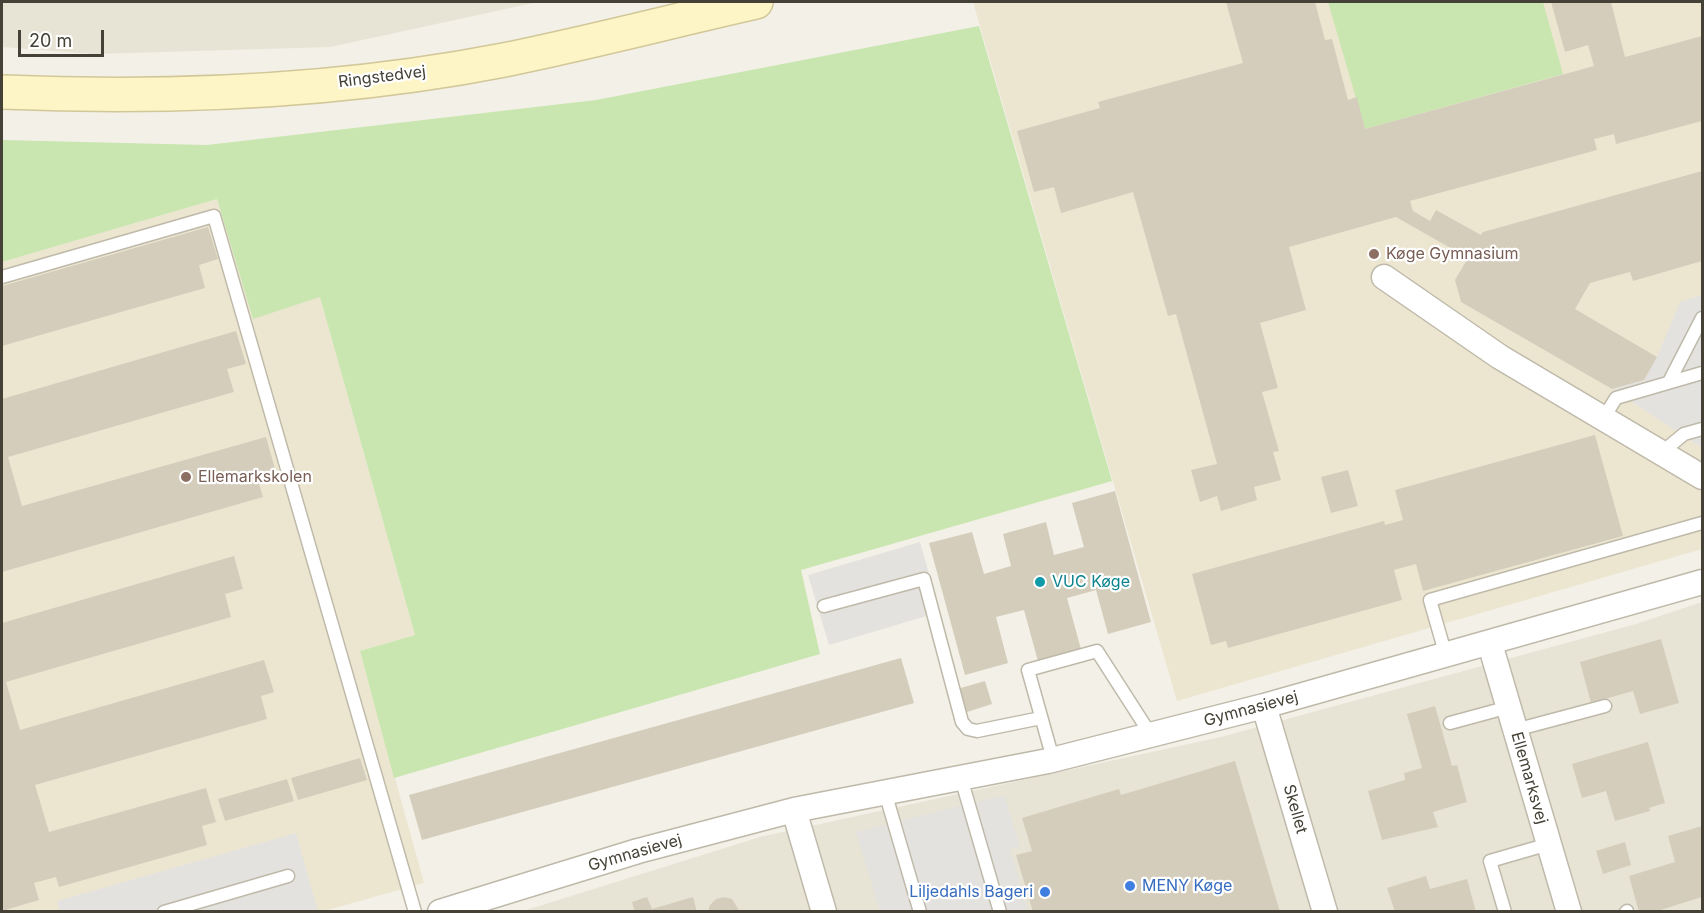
<!DOCTYPE html>
<html>
<head>
<meta charset="utf-8">
<style>
  body { margin:0 }
  #map { position:relative; width:1704px; height:913px; overflow:hidden; background:#f3f0e7; font-family:Inter,sans-serif }
  canvas { display:block }
  .frame { position:absolute; inset:0; border:3px solid #454136; pointer-events:none }
  .scale { position:absolute; left:18px; top:30px; width:86px; height:27px; box-sizing:border-box; border:3px solid #454136; border-top:0; padding-left:8px; font-size:18px; line-height:21px; white-space:nowrap; color:#454136; -webkit-text-stroke:4px #fff; paint-order:stroke }
</style>
</head>
<body>
<div id="map">
<canvas width="1704" height="913"></canvas>
<div class="frame"></div>
<div class="scale">20 m</div>
</div>
<script>
const ctx = document.querySelector('canvas').getContext('2d');
ctx.lineJoin = 'round';
function fillPath(path, color) {
  ctx.fillStyle = color;
  ctx.fill(path, 'evenodd');
}
function trace(path, color, width, dash) {
  ctx.strokeStyle = color;
  ctx.lineWidth = width;
  ctx.lineCap = dash ? 'butt' : 'round';
  ctx.setLineDash(dash || []);
  ctx.stroke(path);
}
function drawText(font, color, halo, rows, align = 'center') {
  ctx.font = font + ' Inter,sans-serif';
  ctx.lineWidth = 4.5;
  ctx.setLineDash([]);
  ctx.textBaseline = 'middle';
  ctx.strokeStyle = halo;
  ctx.fillStyle = color;
  for (const [text, x, y, turn = 0] of rows) {
    ctx.save();
    ctx.translate(x, y);
    ctx.rotate((+turn || 0) * Math.PI / 180);
    ctx.textAlign = isNaN(turn) ? turn : align;
    if (halo) ctx.strokeText(text, 0, 0);
    ctx.fillText(text, 0, 0);
    ctx.restore();
  }
}
const residential = new Path2D(`
  M2 2H538L330 47 95 54 2 47Z
  M1702 602V911L520 912 760 837 1221 737 1636 624Z`);
const education = new Path2D(`
  M973 2H1702V549L1177 701Z
  M217 199 253 318 320 296 415 635 360 651 424 883 324 911 2 912V262Z`);
const green = new Path2D(`
  M1328 2H1543L1563 74 1365 129Z
  M979 26 1112 481 801 570 820 654 394 778 360 651 415 635 320 297 253 319 217 199 2 262V140L207 145 596 100Z`);
const parking = new Path2D(`
  M1702 295V448L1612 389 1644 380 1657 357 1680 302Z
  M920 542 940 612 829 645 808 575Z
  M1004 795 1020 846 1010 849 1028 911H880L856 832Z
  M296 833 318 911 60 912 57 901Z`);
const building = new Path2D(`
  M1226 2H1315L1325 40 1332 39 1348 100 1357 97 1365 129 1594 66 1588 45 1565 52 1551 2H1611L1625 57 1702 36V121L1616 144 1614 134 1594 139 1597 150 1410 201 1413 211 1430 221 1436 210 1481 235 1483 232 1702 171V261L1633 281 1630 272 1590 283 1575 309 1657 357 1644 380 1612 389 1461 302 1455 280 1468 258 1396 217 1289 247 1306 310 1260 323 1278 388 1262 392 1279 451 1273 452 1281 480 1254 487 1257 500 1221 511 1217 496 1200 502 1191 470 1217 464 1176 314 1168 316 1133 192 1061 213 1054 187 1034 192 1017 131 1100 108 1098 102 1243 63Z
  M208 227 218 259 199 265 205 288 2 346V286Z
  M236 331 246 364 227 369 234 392 8 457 22 506 266 437 275 469 256 474 263 497 2 572V399Z
  M1595 435 1623 536 1423 591 1416 564 1394 570 1402 600 1228 648 1226 641 1211 645 1192 574 1384 521 1385 525 1403 520 1395 490Z
  M1348 470 1358 506 1331 513 1321 477Z
  M1115 491 1151 622 1108 634 1096 590 1067 598 1082 653 1039 665 1024 610 996 617 1008 663 965 675 929 543 972 532 984 574 1011 566 1003 534 1046 522 1054 555 1084 547 1072 503Z
  M234 556 243 589 225 594 231 617 6 682 20 730 264 660 274 692 261 696 267 719 35 785 49 832 206 788 216 822 202 826 207 845 59 887 56 877 34 883 39 900 2 911V623Z
  M1661 639 1679 703 1640 714 1633 691 1591 703 1580 662Z
  M901 658 914 703 422 840 409 795Z
  M985 681 992 704 964 713 957 689Z
  M1435 706 1452 766 1457 765 1467 802 1433 812 1438 827 1382 840 1368 791 1405 780 1404 773 1422 768 1407 714Z
  M1648 742 1665 803 1649 808 1650 811 1615 821 1606 791 1582 798 1572 764Z
  M360 758 367 780 298 800 291 778Z
  M1235 761 1280 912H1033L1016 855 1032 851 1022 818 1119 789 1121 795Z
  M287 779 294 801 225 821 218 799Z
  M1702 826V897L1654 912H1639L1629 876 1675 862 1668 836Z
  M1625 842 1631 865 1603 874 1596 851Z
  M1426 876 1430 889 1467 879 1476 912H1395L1387 888Z
  M647 897 652 909 693 897 697 912H635L632 902Z
  M724 897 732 899 740 912H708L710 905 716 899Z`);
const lane = new Path2D(`
  M2 277 214 216 415 912
  M1669 382 1702 318
  M1603 419 1616 398 1702 373
  M1661 453 1684 434 1702 429
  M824 606 924 579 962 722 968 729 977 731 1041 718
  M1446 656 1430 600 1702 523
  M1450 723 1509 707
  M1515 730 1605 706
  M1053 759 1028 670 1097 651 1151 735
  M961 778 1000 912
  M885 792 920 912
  M164 912 288 876
  M1505 912 1490 861 1549 844
  M1626 912 1627 911`);
const street = new Path2D(`
  M1384 277 1500 357 1702 477
  M1490 644 1569 912
  M1264 706 1325 912
  M794 810 824 912
  M440 912 638 851 794 810 1048 761 1264 706 1702 582`);
const secondary = new Path2D(`
  M2 92C168 99 340 92 504 60 588 43 672 21 756 2`);
const markers = [
  [1374,254,6,"#8d6e63"],
  [186,477,6,"#8d6e63"],
  [1040,582,6,"#0f9aa8"],
  [1130,886,6,"#3f7fe0"],
  [1045,892,6,"#3f7fe0"]
];
const streetNames = [
  ["Ringstedvej",382,77,-7],
  ["Gymnasievej",1251,709,-15],
  ["Ellemarksvej",1529,778,74],
  ["Skellet",1295,809,74],
  ["Gymnasievej",635,853,-16]
];
const educationNames = [
  ["Køge Gymnasium",1386,254],
  ["Ellemarkskolen",198,477]
];
const cultureNames = [
  ["VUC Køge",1052,582]
];
const shopNames = [
  ["MENY Køge",1142,886],
  ["Liljedahls Bageri",1033,892,"right"]
];
fillPath(residential, '#e7e3d5');
fillPath(education, '#ece6d1');
fillPath(green, '#c9e6b0');
fillPath(parking, '#e4e2de');
fillPath(building, '#d4cdbc');
trace(lane, '#beb9a9', 15);
trace(street, '#beb9a9', 27);
trace(secondary, '#d2c798', 36);
trace(lane, '#fff', 12);
trace(street, '#fff', 24);
trace(secondary, '#fdf5c6', 33);
for (const [x, y, r, color] of markers) {
  const dot = new Path2D();
  dot.arc(x, y, r, 0, 2 * Math.PI);
  ctx.fillStyle = color;
  ctx.fill(dot);
  trace(dot, '#fff', 2);
}
drawText('16px', '#454136', '#fff', streetNames);
drawText('16px', '#785e54', '#fff', educationNames, 'left');
drawText('16px', '#0d838f', '#fff', cultureNames, 'left');
drawText('16px', '#366cbe', '#fff', shopNames, 'left');
</script>
</body>
</html>
